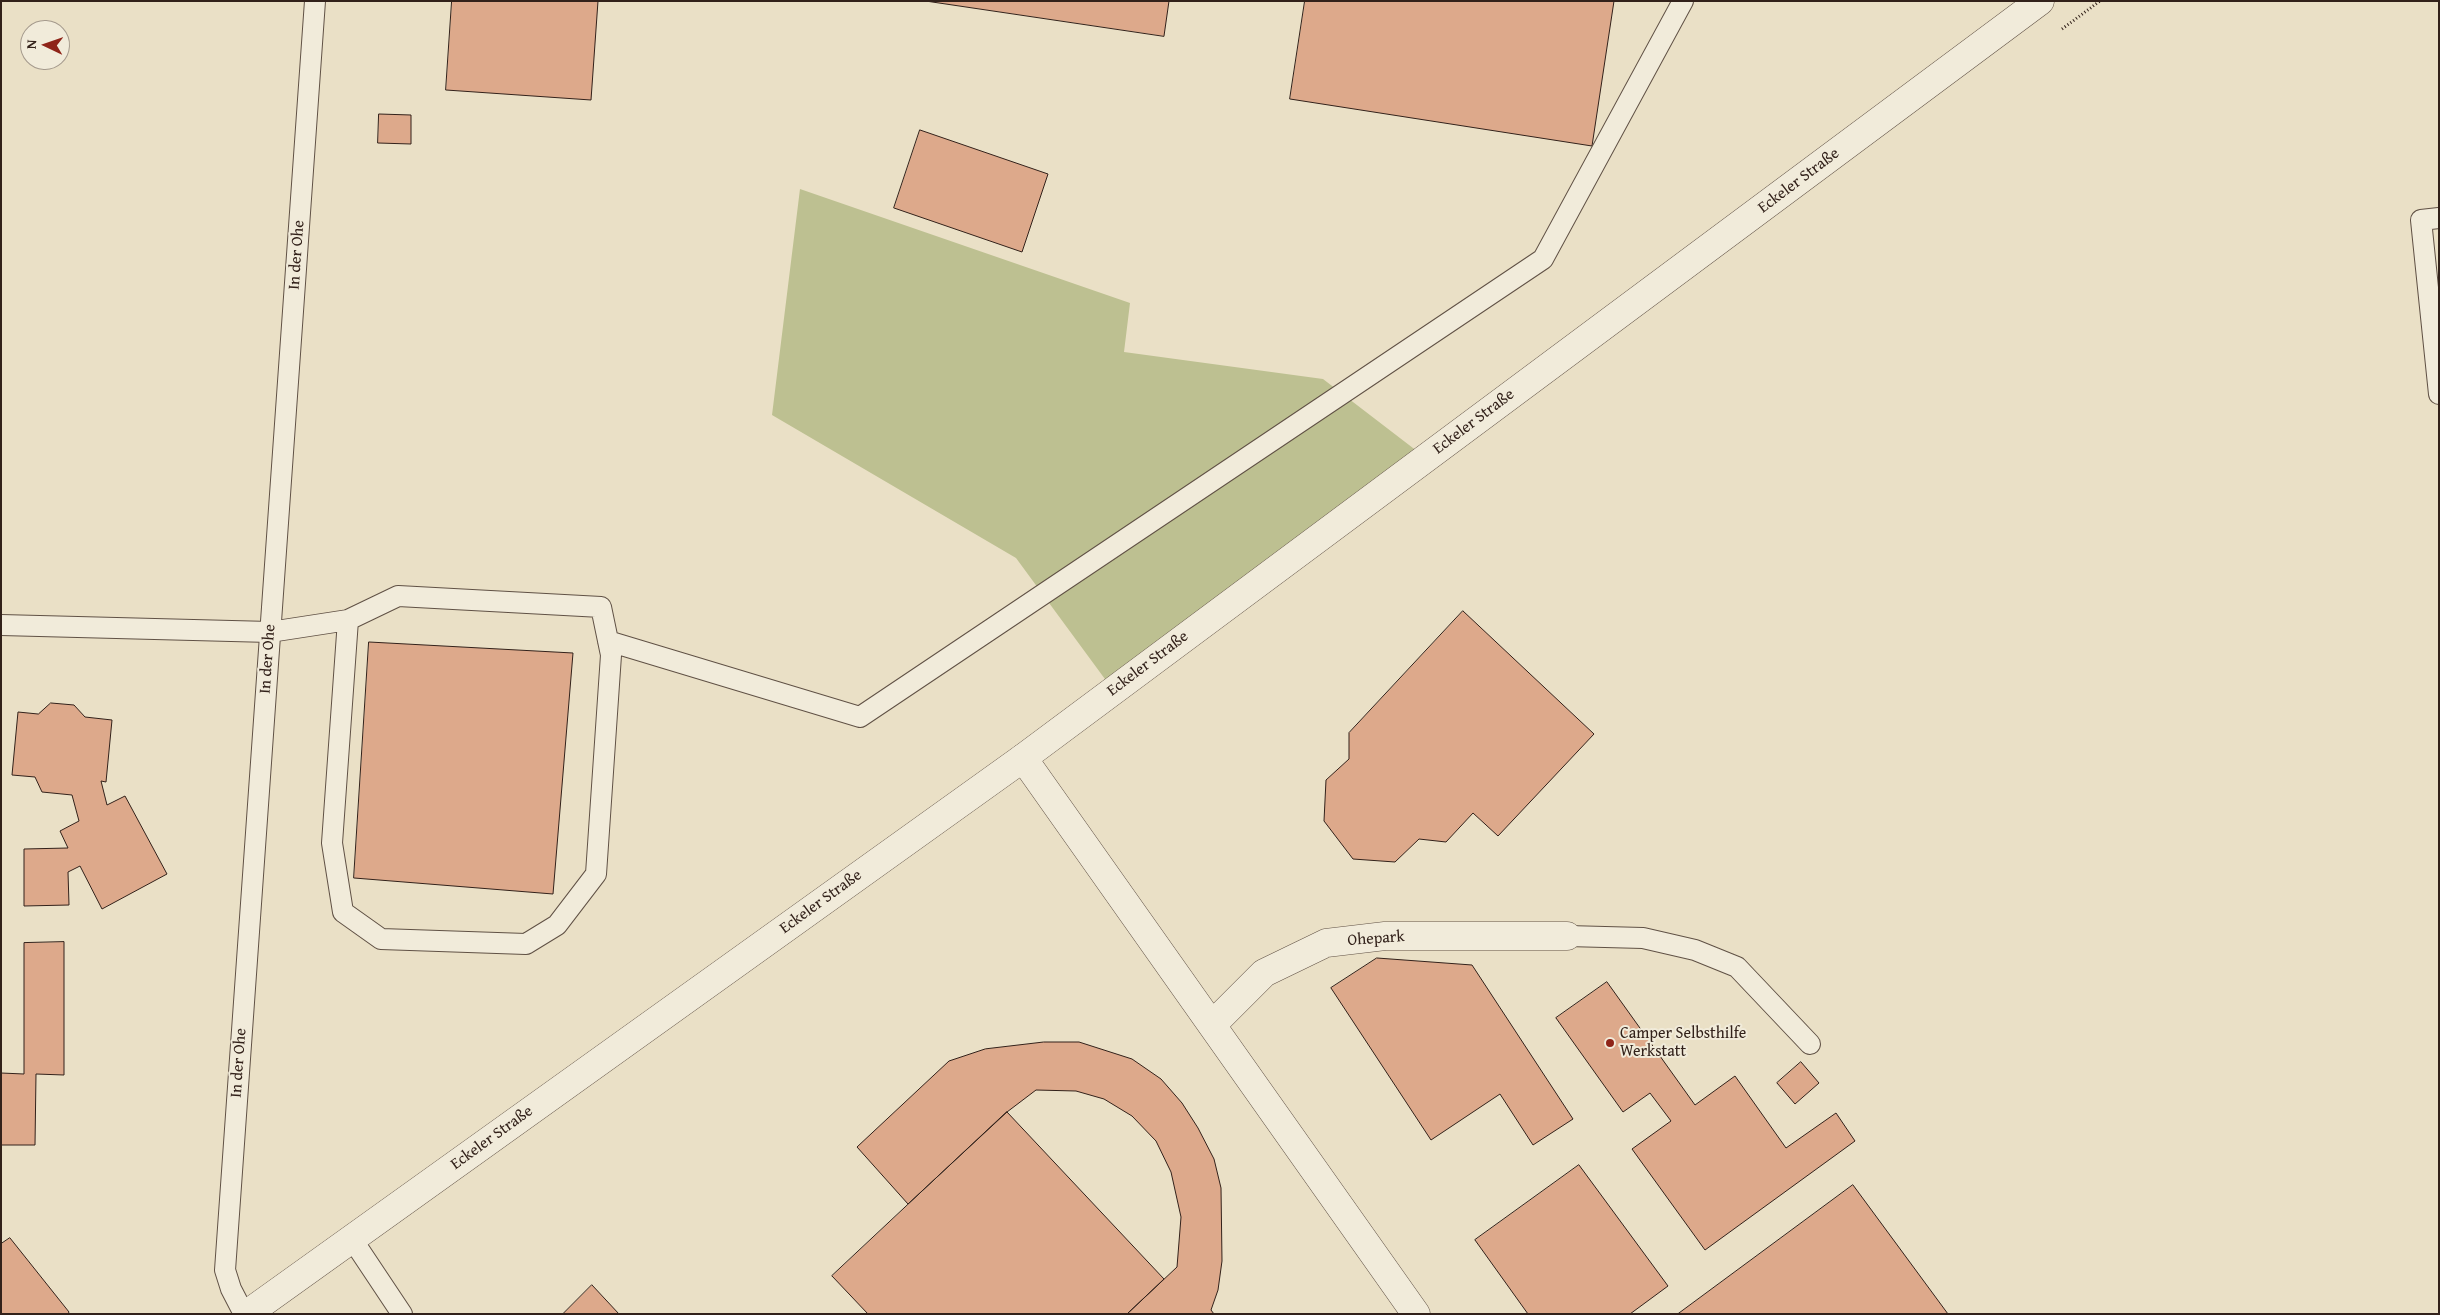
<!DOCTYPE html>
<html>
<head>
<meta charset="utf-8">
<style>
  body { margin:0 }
  #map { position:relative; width:2440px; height:1315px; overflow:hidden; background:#eae0c6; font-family:"Gentium Book Plus",serif }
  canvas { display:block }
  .frame { position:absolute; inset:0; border:2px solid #32211a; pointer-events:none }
  .north { position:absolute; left:20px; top:20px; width:50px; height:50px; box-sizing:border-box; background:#f1ebda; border:1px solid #a59a8d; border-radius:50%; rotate:273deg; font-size:14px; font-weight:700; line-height:20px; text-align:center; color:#32211a }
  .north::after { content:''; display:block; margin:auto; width:18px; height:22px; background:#8f2418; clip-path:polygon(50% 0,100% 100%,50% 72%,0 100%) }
</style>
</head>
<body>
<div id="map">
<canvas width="2440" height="1315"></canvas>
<div class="frame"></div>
<div class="north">N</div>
</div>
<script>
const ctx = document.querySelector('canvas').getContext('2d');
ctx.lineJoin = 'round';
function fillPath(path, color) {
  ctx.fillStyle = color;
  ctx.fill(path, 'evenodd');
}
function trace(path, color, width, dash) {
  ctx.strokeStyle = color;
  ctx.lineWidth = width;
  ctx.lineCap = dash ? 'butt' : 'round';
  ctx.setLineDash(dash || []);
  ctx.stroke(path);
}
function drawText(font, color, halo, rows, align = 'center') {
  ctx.font = font + ' "Gentium Book Plus",serif';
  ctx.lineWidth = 4;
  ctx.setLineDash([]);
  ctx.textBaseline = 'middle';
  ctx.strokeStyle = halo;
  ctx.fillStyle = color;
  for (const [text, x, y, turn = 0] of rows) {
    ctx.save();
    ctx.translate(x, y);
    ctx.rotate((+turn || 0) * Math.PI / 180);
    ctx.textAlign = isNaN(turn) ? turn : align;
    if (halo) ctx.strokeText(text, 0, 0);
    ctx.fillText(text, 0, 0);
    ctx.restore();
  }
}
const green = new Path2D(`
  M800 189 1130 303 1124 352 1323 379 1426 458 1113 690 1016 558 772 415Z`);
const building = new Path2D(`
  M452 1H598L591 100 446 90Z
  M926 1H1169L1164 36Z
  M1305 1H1614L1592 146 1290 99Z
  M379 114 411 115V144L378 143Z
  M920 130 1048 174 1022 252 894 208Z
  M1463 611 1594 734 1498 836 1473 813 1446 842 1419 839 1395 862 1353 859 1324 821 1326 780 1349 759V733Z
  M369 642 573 653 553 894 354 878Z
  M51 703 74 705 85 717 112 720 106 782 101 781 107 805 125 796 167 874 102 909 80 866 68 872 69 905 24 906V849L68 848 60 831 79 821 72 795 42 792 35 777 12 775 18 712 38 714Z
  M64 942V1075L36 1074 35 1145H1V1073L24 1074V943Z
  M1377 958 1472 965 1573 1119 1533 1145 1500 1094 1431 1140 1331 988Z
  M1607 982 1695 1105 1735 1076 1786 1148 1836 1113 1855 1141 1705 1250 1632 1149 1671 1121 1650 1093 1623 1112 1556 1018Z
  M1044 1042H1079L1132 1059 1161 1079 1182 1103 1198 1128 1214 1159 1221 1188 1222 1261 1218 1290 1211 1310 1214 1314H1127L1177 1267 1181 1217 1171 1172 1156 1141 1132 1116 1104 1099 1076 1091 1036 1090 1007 1112 908 1204 857 1147 949 1061 985 1049Z
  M1801 1062 1819 1083 1795 1104 1777 1083Z
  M1007 1112 1164 1279 1127 1314H868L832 1276Z
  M1579 1165 1668 1286 1630 1314H1528L1475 1240Z
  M1853 1185 1948 1314H1678Z
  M10 1238 69 1312 68 1314H1V1244Z
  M592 1285 619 1314H563Z`);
const path = new Path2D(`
  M2062 29 2100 1`);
const service = new Path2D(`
  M2439 218 2421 220 2439 394
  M1 625 270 632 348 620 398 596 601 607 611 655 596 874 557 925 526 944 381 939 343 912 332 843 348 620
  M608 641 860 717 1543 259 1683 1
  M1567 936 1643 938 1695 950 1737 967 1810 1044
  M352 1239 402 1314
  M244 1314 231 1289 225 1270 315 1`);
const minor = new Path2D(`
  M1023 758 1416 1314
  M1212 1025 1264 973 1326 943 1385 936H1567`);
const tertiary = new Path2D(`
  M247 1314 1023 758 2040 1`);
const markers = [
  [1610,1043,5,"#8f2418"]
];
const streetNames = [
  ["Eckeler Straße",1799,181,-37],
  ["In der Ohe",297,255,-86],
  ["Eckeler Straße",1474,422,-37],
  ["In der Ohe",268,659,-86],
  ["Eckeler Straße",1148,664,-37],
  ["Eckeler Straße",821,902,-36],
  ["Ohepark",1376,939,-4],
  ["In der Ohe",239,1063,-86],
  ["Eckeler Straße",492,1138,-36]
];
const poiNames = [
  ["Camper Selbsthilfe",1620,1034],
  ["Werkstatt",1620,1052]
];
fillPath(green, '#bdc091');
fillPath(building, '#dda98b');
trace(building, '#32211a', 1);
trace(service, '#605145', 22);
trace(minor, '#605145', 29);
trace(tertiary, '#605145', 29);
trace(path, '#32211a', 3, [1, 2.5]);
trace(service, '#f1ebda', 20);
trace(minor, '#f1ebda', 28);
trace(tertiary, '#f1ebda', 28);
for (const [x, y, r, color] of markers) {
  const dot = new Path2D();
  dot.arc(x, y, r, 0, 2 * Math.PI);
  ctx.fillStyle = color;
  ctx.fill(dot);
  trace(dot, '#f1ebda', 2);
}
drawText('16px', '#32211a', '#f1ebda', streetNames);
drawText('16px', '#32211a', '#f1ebda', poiNames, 'left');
</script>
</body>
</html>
